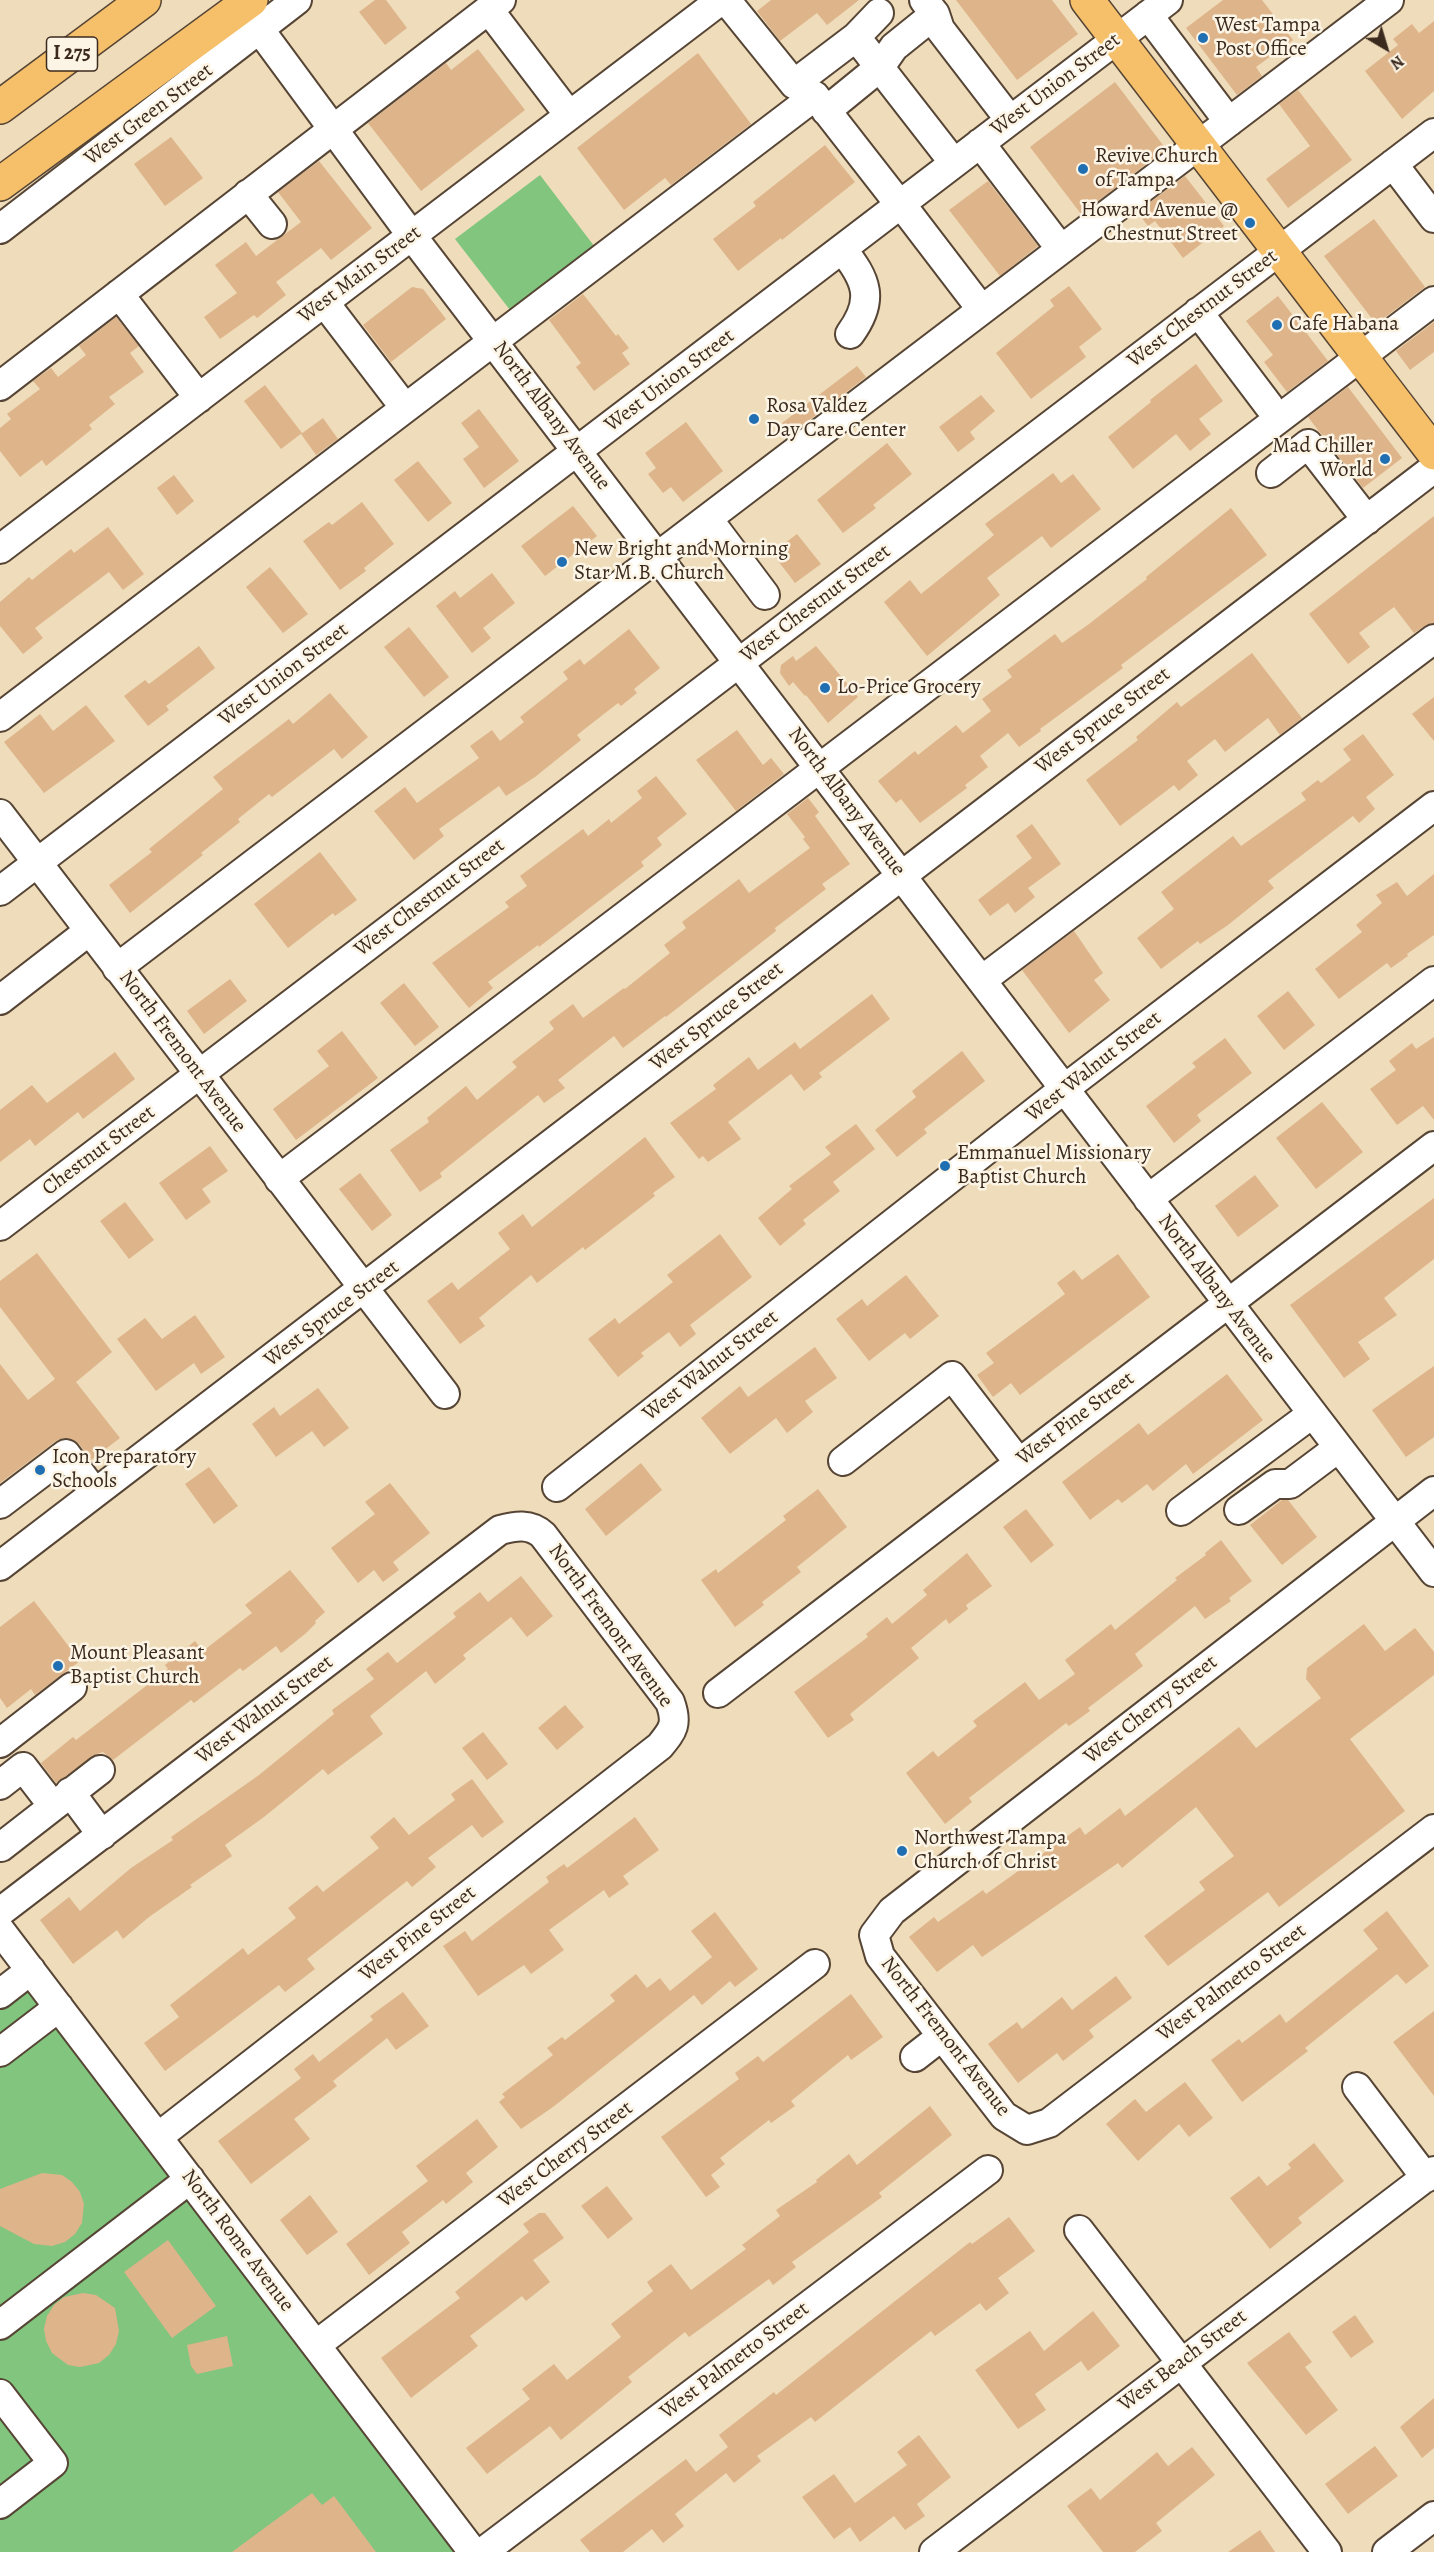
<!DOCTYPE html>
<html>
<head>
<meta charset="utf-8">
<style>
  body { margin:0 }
  #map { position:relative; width:1434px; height:2552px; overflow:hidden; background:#efdcba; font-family:Alegreya,serif }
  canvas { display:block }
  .north { position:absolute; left:1356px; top:18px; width:60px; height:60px; -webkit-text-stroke:4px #fcf5e5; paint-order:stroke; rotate:142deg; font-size:16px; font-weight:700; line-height:24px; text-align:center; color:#3b2a1e }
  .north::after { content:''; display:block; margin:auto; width:21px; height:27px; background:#3b2a1e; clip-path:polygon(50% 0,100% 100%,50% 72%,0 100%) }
</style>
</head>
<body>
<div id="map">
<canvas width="1434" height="2552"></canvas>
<div class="north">N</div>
</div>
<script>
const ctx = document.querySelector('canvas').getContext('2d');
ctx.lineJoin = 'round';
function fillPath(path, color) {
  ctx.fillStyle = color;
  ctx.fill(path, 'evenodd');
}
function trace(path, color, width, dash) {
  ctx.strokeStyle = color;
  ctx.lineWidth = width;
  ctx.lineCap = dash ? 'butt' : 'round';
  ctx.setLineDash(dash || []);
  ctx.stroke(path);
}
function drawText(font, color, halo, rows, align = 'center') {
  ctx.font = font + ' Alegreya,serif';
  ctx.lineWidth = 5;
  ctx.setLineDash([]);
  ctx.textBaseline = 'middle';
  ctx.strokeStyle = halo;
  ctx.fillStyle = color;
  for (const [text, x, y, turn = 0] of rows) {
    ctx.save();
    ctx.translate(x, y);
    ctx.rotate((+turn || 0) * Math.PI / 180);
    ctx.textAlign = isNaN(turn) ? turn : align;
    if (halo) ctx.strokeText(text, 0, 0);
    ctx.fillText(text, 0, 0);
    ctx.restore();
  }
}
const green = new Path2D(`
  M540 175 601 255 517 319 455 239Z
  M27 1989 456 2552H0V2010Z`);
const building = new Path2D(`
  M375 0H386L407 28 385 45 359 12Z
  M771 0H859L827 25 817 13 780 41 757 11Z
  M956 0H1052L1078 34 1017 80Z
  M1223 0H1262L1293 40 1256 67 1262 76 1237 95 1186 28Z
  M1434 21V91L1402 119 1365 71 1398 45 1393 39 1412 24 1419 33Z
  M478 49 525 110 421 191 368 123 446 63 451 70Z
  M698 53 751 124 671 185 665 178 624 210 577 148Z
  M1115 82 1166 149 1081 214 1030 147Z
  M1298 90 1352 160 1288 208 1266 179 1310 146 1279 104Z
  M171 137 203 178 165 206 134 164Z
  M825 145 855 182 782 240 781 238 738 271 713 239 756 206 753 202Z
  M319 161 372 228 331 260 321 248 276 282 286 295 257 318 254 315 220 339 204 317 237 293 215 265 246 242 256 256 301 222 278 192Z
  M1185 176 1224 226 1183 258 1155 221 1148 226 1137 212Z
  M988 181 1038 246 1000 276 949 210Z
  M1374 219 1425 287 1376 324 1324 256Z
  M1069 286 1102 329 1079 347 1086 357 1031 399 996 353 1054 306 1050 300Z
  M412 287 423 289 446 319 391 362 363 325Z
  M583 294 616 336 618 334 629 348 622 353 630 364 594 391 576 367 581 363 549 320Z
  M1278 296 1328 361 1287 392 1264 362 1273 355 1246 321Z
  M116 317 139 346 130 353 144 372 109 397 115 404 89 425 92 429 46 466 42 460 20 477 0 451V428L11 419 7 414 40 389 33 381 51 368 58 377 86 355 79 346Z
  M1434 322V352L1410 370 1396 351Z
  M1196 364 1223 401 1199 419 1211 434 1190 451 1176 434 1133 469 1108 437 1151 402 1150 400Z
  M857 366 866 377 791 434 782 423Z
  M265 385 302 433 281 449 244 401Z
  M1348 387 1402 458 1363 488 1308 417Z
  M981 395 995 411 970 432 975 439 958 452 939 427Z
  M479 409 519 461 484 488 463 459 479 447 461 423Z
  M323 418 338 439 316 455 301 434Z
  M686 422 723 471 683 502 671 487 663 493 648 474 656 468 645 453Z
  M887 443 912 474 873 505 876 508 843 533 817 500Z
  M418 461 452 503 428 522 394 480Z
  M1053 473 1061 483 1073 474 1101 509 1051 548 1042 536 987 578 1000 595 927 656 884 602 910 580 921 594 994 535 985 524Z
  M174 475 194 501 177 515 157 488Z
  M362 502 394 544 364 568 366 571 340 590 303 541 329 522 332 525Z
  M573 506 597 536 545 576 521 546Z
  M1231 508 1267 555 1121 665 1123 668 1040 729 1041 731 1019 747 1008 733 980 756 988 767 965 785 967 788 920 823 901 799 896 803 878 781 915 751 918 755 956 725 963 733 991 711 982 699 1012 677 1007 670 1055 634 1062 643 1089 624 1147 579 1146 577Z
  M1434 516V623L1425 626 1414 633 1394 607 1359 633 1370 647 1348 664 1309 614Z
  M108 527 144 574 123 590 109 572 35 628 43 638 23 654 0 626V602L29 577 32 580 71 549 74 553Z
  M797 534 821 564 795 583 772 553Z
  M270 567 308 614 283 633 246 587Z
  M492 573 515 603 483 628 491 638 472 653 436 606 455 591 460 598Z
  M409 627 449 677 424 697 384 647Z
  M629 629 660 668 634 689 637 693 621 706 618 703 577 735 581 740 535 777 506 796 499 786 439 829 444 836 414 860 374 811 405 787 417 803 479 758 470 746 492 730 500 741 524 722 520 717 568 679 563 672 580 659 584 665Z
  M199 646 215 668 166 706 169 710 148 726 124 696 145 680 149 684Z
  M816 646 858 697 828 723 806 695 805 696 793 682 789 686 780 673 781 665 793 656 796 661Z
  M1252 653 1302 718 1280 735 1268 718 1225 752 1215 739 1187 761 1198 775 1179 791 1174 785 1120 826 1086 780 1138 740 1136 737 1177 702 1181 707Z
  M330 693 368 737 342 759 334 749 272 797 269 794 238 819 240 822 201 853 203 855 130 913 109 885 152 852 149 849 223 789 213 777 289 719 293 724Z
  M1434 697V741L1412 714Z
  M86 705 115 741 44 793 4 742 40 714 53 731Z
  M737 730 763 765 771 758 784 774 736 811 696 760Z
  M1363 734 1394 775 1366 797 1375 809 1359 823 1353 816 1268 881 1274 888 1228 925 1200 944 1198 941 1161 969 1137 938 1174 909 1161 892 1233 836 1241 846 1306 800 1301 793 1318 780 1321 783 1351 760 1343 749Z
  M656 776 687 814 657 838 662 845 641 862 644 866 539 947 538 945 488 982 493 988 469 1008 432 963 509 907 505 902 527 886 520 876 583 829 588 836 609 819 611 823 642 798 637 791Z
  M808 798 819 812 815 816 850 864 822 884 826 889 775 928 776 931 666 1017 665 1016 623 1048 614 1036 558 1080 565 1088 544 1103 538 1095 440 1173 442 1177 420 1192 390 1150 429 1122 427 1118 466 1086 477 1100 517 1067 512 1062 554 1029 549 1022 573 1004 583 1018 624 988 625 989 670 953 664 945 686 928 682 922 739 879 749 893 810 848 803 839 805 837 787 814Z
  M1032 824 1061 864 1028 888 1035 897 1015 913 1008 903 990 916 978 900 1032 858 1016 836Z
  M320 852 357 900 335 916 333 913 288 948 254 904Z
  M1434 874V935L1407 954 1408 956 1391 968 1387 963 1339 999 1315 969 1362 932 1356 925 1382 903 1376 895 1397 882 1407 896Z
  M1074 931 1103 973 1094 980 1110 1000 1069 1033 1022 970Z
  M230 979 247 1001 204 1034 187 1011Z
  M404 983 439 1027 415 1046 380 1003Z
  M1288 991 1315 1025 1284 1050 1257 1016Z
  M872 994 890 1019 819 1073 822 1077 804 1091 791 1074 728 1122 741 1139 708 1162 703 1156 699 1159 670 1123 716 1089 713 1085 749 1057 758 1070 795 1042 800 1049Z
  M342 1031 378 1078 296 1140 273 1109 329 1066 317 1051Z
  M1434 1037V1120L1423 1106 1397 1125 1370 1089 1396 1070 1389 1061 1412 1043 1416 1049Z
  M1225 1038 1252 1073 1197 1115 1201 1121 1174 1143 1146 1106 1196 1067 1192 1063Z
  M962 1051 985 1081 924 1129 927 1133 897 1157 875 1130 916 1097 912 1091Z
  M115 1052 135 1079 83 1119 78 1112 35 1146 30 1139 0 1162V1110L32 1085 47 1103Z
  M1322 1102 1363 1152 1316 1189 1276 1138Z
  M856 1124 875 1149 833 1182 840 1191 803 1220 806 1224 780 1246 758 1218 792 1189 789 1186 831 1154 825 1147Z
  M645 1137 675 1177 653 1193 655 1196 585 1250 583 1247 537 1283 531 1275 479 1318 485 1326 460 1344 427 1301 452 1282 458 1290 510 1249 498 1233 523 1214 532 1227Z
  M210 1146 228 1171 202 1189 211 1202 186 1220 159 1183Z
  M360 1173 392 1215 372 1231 339 1189Z
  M1255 1175 1279 1206 1238 1237 1215 1206Z
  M1434 1198V1259L1384 1298 1397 1315 1358 1342 1370 1359 1344 1378 1290 1305Z
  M125 1202 154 1240 129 1259 100 1221Z
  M720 1234 752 1277 690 1325 696 1334 680 1347 669 1332 641 1353 644 1356 618 1377 588 1339 615 1318 619 1324 673 1282 667 1275Z
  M37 1253 112 1352 76 1382 120 1438 91 1460 79 1444 72 1439 63 1438 56 1441 0 1483V1364L28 1400 55 1379 0 1307V1281Z
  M1118 1254 1150 1297 1020 1395 1011 1383 993 1397 977 1375 994 1363 986 1353 1065 1294 1057 1283 1074 1270 1082 1280Z
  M906 1275 939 1316 910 1339 905 1333 869 1361 836 1319 862 1299 867 1306Z
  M195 1315 225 1357 201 1374 194 1363 156 1391 117 1339 145 1318 162 1339Z
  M815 1347 837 1378 805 1401 813 1412 787 1433 776 1418 730 1454 701 1418 740 1386 748 1397Z
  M1434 1366V1437L1406 1457 1372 1410Z
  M1227 1374 1263 1420 1193 1474 1186 1464 1153 1491 1147 1484 1122 1503 1118 1499 1090 1520 1062 1482 1139 1423 1148 1435Z
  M318 1388 349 1428 324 1447 312 1431 276 1457 252 1424 274 1407 280 1416Z
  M641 1463 662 1490 606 1536 585 1509Z
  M209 1467 238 1506 214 1524 185 1484Z
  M390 1483 430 1533 393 1562 399 1570 383 1582 374 1570 358 1583 331 1548 375 1514 365 1502Z
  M818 1489 847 1527 797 1567 801 1572 762 1602 764 1605 735 1627 701 1580 716 1569 718 1573 786 1520 783 1516Z
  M1282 1500H1288L1317 1537 1282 1565 1250 1525Z
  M1026 1509 1054 1545 1031 1563 1003 1527Z
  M1221 1540 1252 1581 1229 1598 1231 1601 1205 1619 1195 1606 1135 1654 1143 1666 1088 1708 1090 1711 1069 1726 1066 1723 969 1798 972 1802 945 1824 906 1773 933 1751 938 1757 977 1726 973 1721 1025 1682 1039 1700 1075 1674 1065 1660 1111 1624 1115 1630 1177 1580 1175 1578 1206 1555 1205 1553Z
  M967 1553 992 1586 966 1605 968 1609 949 1624 946 1619 911 1648 919 1658 850 1714 854 1720 828 1738 794 1692 868 1637 866 1634 887 1617 892 1624 927 1595 923 1590Z
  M290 1570 325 1612 315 1621 316 1623 305 1634 281 1653 276 1646 243 1671 240 1668 194 1703 191 1700 113 1760 103 1752 97 1754 56 1783 41 1763 73 1737 76 1740 168 1669 165 1665 195 1641 203 1651 252 1613 245 1605Z
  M521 1576 553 1616 527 1637 511 1617 463 1655 466 1659 435 1684 426 1671 370 1716 383 1734 328 1775 323 1769 264 1817 225 1845 232 1856 190 1885 192 1887 149 1917 123 1939 117 1930 73 1964 40 1920 69 1897 80 1911 131 1868 173 1840 171 1837 259 1775 334 1714 332 1710 374 1679 366 1669 388 1652 397 1663 456 1617 453 1613 480 1592 488 1602Z
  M34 1601 80 1661 35 1695 31 1689 7 1708 0 1698V1627Z
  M1364 1624 1385 1651 1415 1628 1434 1652V1675L1350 1739 1405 1811 1279 1907 1268 1892 1168 1966 1144 1936 1205 1890 1199 1882 1234 1856 1196 1807 1122 1868 1118 1863 982 1957 973 1945 937 1972 909 1937 934 1917 938 1922 983 1890 986 1894 1080 1827 1085 1835 1120 1808 1125 1816 1239 1727 1256 1748 1321 1698 1306 1679 1307 1668Z
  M565 1705 584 1727 557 1750 538 1728Z
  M483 1732 508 1764 487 1780 462 1748Z
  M472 1779 504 1822 482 1838 472 1825 428 1858 436 1867 412 1887 407 1881 307 1959 315 1969 285 1992 279 1985 165 2071 144 2043 179 2017 170 2005 243 1948 248 1955 296 1918 288 1908 317 1885 323 1892 379 1848 370 1837 394 1817 409 1835 455 1800 451 1794Z
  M635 1817 659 1850 623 1876 629 1884 609 1898 604 1890 549 1930 564 1950 531 1974 524 1965 478 1996 443 1946 465 1931 472 1941 549 1882 546 1877 564 1864 567 1868Z
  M1387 1911 1429 1966 1406 1984 1397 1974 1305 2048 1308 2051 1242 2102 1211 2060 1239 2039 1242 2043 1280 2014 1286 2023 1378 1949 1363 1930Z
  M715 1912 758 1969 735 1987 730 1981 702 2005 694 1995 553 2107 521 2129 499 2102 505 2097 502 2094 553 2055 547 2048 562 2037 565 2040 615 2001 610 1995 636 1974 647 1988 660 1978 670 1991 712 1957 691 1931Z
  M1116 1976 1132 1998 1089 2030 1094 2037 1063 2061 1057 2053 1018 2083 988 2044 1017 2022 1022 2029 1062 1997 1072 2010Z
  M403 1992 429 2026 396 2050 387 2038 333 2081 337 2086 294 2119 310 2139 251 2184 218 2141 301 2078 294 2069 313 2054 319 2062 373 2020 370 2016Z
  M851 1994 883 2037 851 2060 848 2055 791 2101 795 2106 771 2123 769 2120 720 2158 725 2164 711 2175 720 2187 706 2197 661 2137 739 2079 735 2073 758 2056 763 2062Z
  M1434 2011V2096L1393 2042Z
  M1185 2082 1213 2118 1189 2137 1179 2124 1138 2161 1106 2124 1135 2099 1146 2112Z
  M930 2106 952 2135 879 2193 882 2197 792 2262 796 2267 773 2285 769 2279 689 2337 685 2332 628 2377 632 2382 561 2440 550 2426 487 2474 466 2448 530 2399 522 2389 554 2364 567 2380 621 2337 611 2324 653 2291 647 2282 671 2264 691 2290 746 2249 742 2245 780 2216 776 2210 817 2182 816 2180 849 2154 857 2165Z
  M477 2119 498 2147 466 2173 473 2182 446 2204 443 2200 402 2232 410 2243 369 2275 346 2244 428 2181 416 2166Z
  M1314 2143 1344 2181 1298 2218 1302 2223 1270 2249 1230 2198 1259 2176 1267 2186 1291 2168 1288 2164Z
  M42 2173 62 2175 72 2182 80 2192 84 2204 82 2223 75 2234 65 2242 52 2246 34 2244 0 2226V2189Z
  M607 2186 633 2219 608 2239 581 2206Z
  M310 2195 338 2232 307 2255 280 2220Z
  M539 2213H545L564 2238 533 2260 550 2282 526 2301 522 2296 470 2336 478 2346 411 2398 381 2358 460 2298 455 2292 529 2232 523 2224Z
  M1009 2217 1035 2251 998 2278 1009 2293 986 2311 980 2303 935 2336 931 2331 815 2422 811 2417 757 2456 761 2461 734 2483 726 2473 675 2514 684 2526 663 2543 652 2529 623 2552H590L580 2540 686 2459 696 2472 728 2447 719 2435 774 2392 776 2395 970 2242 972 2244Z
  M168 2240 216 2306 172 2338 124 2272Z
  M83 2293 96 2295 115 2308 119 2331 116 2344 109 2355 99 2363 80 2367 68 2365 52 2353 46 2341 44 2329 47 2316 54 2305 64 2297Z
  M1093 2311 1120 2346 1088 2371 1081 2361 1035 2394 1046 2410 1018 2429 975 2370 1030 2331 1044 2351Z
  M1355 2315 1374 2342 1351 2358 1332 2332Z
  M1289 2332 1312 2362 1305 2367 1338 2410 1306 2435 1247 2363Z
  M227 2336 233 2366 197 2374 191 2366 187 2345Z
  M1434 2398V2448L1422 2458 1400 2427Z
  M919 2435 951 2477 917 2504 925 2516 905 2530 894 2516 860 2542 850 2527 834 2539 802 2497 834 2474 855 2503 907 2465 897 2452Z
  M1375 2446 1398 2476 1348 2514 1325 2484Z
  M1192 2447 1215 2475 1156 2523 1162 2531 1135 2552H1103L1067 2506 1091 2488 1100 2500 1157 2452 1168 2466Z
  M312 2493 322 2505 334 2496 376 2552H232Z
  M1260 2530 1275 2552H1228Z`);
const minor = new Path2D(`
  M726 0 794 84 815 96 900 205
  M924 0 935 14 940 29 1010 120
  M492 14 569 115
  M1148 15 1229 122
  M260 30 412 236 1434 1572
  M856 37 954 163
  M794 84 856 37 879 13
  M826 111 880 67 894 47 935 14
  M980 143 1057 244
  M1393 164 1434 218
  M248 194 272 224
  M901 204 979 306
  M0 229 297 0
  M842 249C867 280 875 300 850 334
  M119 294 199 398
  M324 302 405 408
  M1198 312 1269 406
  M0 386 501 0
  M1271 473 1308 444 1367 520
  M708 519 765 595
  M0 549 721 0
  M0 717 815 96
  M0 814 445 1394
  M0 891 1168 0
  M117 968 1389 0
  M982 980 1434 639
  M0 1000 89 931
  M279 1179 1434 301
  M1148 1199 1434 981
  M0 1226 1434 133
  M843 1461 952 1376 1019 1463
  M557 1487 1064 1089 1434 806
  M1434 1491 892 1911 874 1935 880 1956 1004 2116 1027 2130 1049 2123 1434 1829
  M0 1504 66 1454 95 1493
  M1239 1510 1275 1484H1290L1338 1448
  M1181 1511 1312 1414
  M0 1566C479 1201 954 831 1434 468
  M718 1693 1434 1146
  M0 1743 72 1687
  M0 1785 23 1767 53 1806
  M70 1792 102 1835
  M0 1845 1 1847 100 1770
  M0 1912 500 1530C515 1526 530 1523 543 1535L670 1702C678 1724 673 1730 660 1746L158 2137
  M0 1930 473 2552
  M0 1994 31 1970
  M0 2052 59 2007
  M915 2057 942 2036
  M1357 2087 1426 2178
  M1079 2230 1327 2552
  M0 2325 190 2179
  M316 2345 815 1964
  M0 2394 53 2463 0 2504
  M483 2552 988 2170
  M934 2552 1434 2171
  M1387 2552 1434 2516`);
const major = new Path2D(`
  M1087 0 1434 453`);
const highway = new Path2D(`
  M0 107 144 0
  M0 184 251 0`);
const markers = [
  [1203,38,6,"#1f6fb2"],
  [1083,169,6,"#1f6fb2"],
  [1250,223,6,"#1f6fb2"],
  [1277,325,6,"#1f6fb2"],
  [754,419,6,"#1f6fb2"],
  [1385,459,6,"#1f6fb2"],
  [562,562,6,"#1f6fb2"],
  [825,688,6,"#1f6fb2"],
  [945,1166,6,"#1f6fb2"],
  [40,1470,6,"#1f6fb2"],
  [58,1666,6,"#1f6fb2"],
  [902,1851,6,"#1f6fb2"]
];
const shields = [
  [72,54,51]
];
const shieldNames = [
  ["I 275",72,54]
];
const poiNames = [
  ["West Tampa",1215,26],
  ["Post Office",1215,50],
  ["Revive Church",1095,157],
  ["of Tampa",1095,181],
  ["Howard Avenue @",1238,211,"right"],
  ["Chestnut Street",1238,235,"right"],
  ["Cafe Habana",1289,325],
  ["Rosa Valdez",766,407],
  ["Day Care Center",766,431],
  ["Mad Chiller",1373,447,"right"],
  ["World",1373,471,"right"],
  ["New Bright and Morning",574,550],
  ["Star M.B. Church",574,574],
  ["Lo-Price Grocery",837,688],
  ["Emmanuel Missionary",957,1154],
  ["Baptist Church",957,1178],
  ["Icon Preparatory",52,1458],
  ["Schools",52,1482],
  ["Mount Pleasant",70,1654],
  ["Baptist Church",70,1678],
  ["Northwest Tampa",914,1839],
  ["Church of Christ",914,1863]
];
const streetNames = [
  ["West Union Street",1056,85,-37],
  ["West Green Street",149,115,-37],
  ["West Main Street",360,275,-37],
  ["West Chestnut Street",1203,309,-37],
  ["West Union Street",670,381,-37],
  ["North Albany Avenue",551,416,53],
  ["West Chestnut Street",816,604,-37],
  ["West Union Street",284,675,-37],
  ["West Spruce Street",1103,721,-37],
  ["North Albany Avenue",846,802,53],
  ["West Chestnut Street",430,898,-37],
  ["West Spruce Street",717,1017,-38],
  ["North Fremont Avenue",182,1052,53],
  ["West Walnut Street",1094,1067,-38],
  ["Chestnut Street",99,1151,-37],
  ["North Albany Avenue",1216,1289,53],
  ["West Spruce Street",332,1314,-37],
  ["West Walnut Street",711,1366,-38],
  ["West Pine Street",1076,1419,-37],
  ["North Fremont Avenue",610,1626,54],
  ["West Walnut Street",265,1710,-37],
  ["West Cherry Street",1151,1710,-38],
  ["West Pine Street",418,1934,-38],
  ["West Palmetto Street",1232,1983,-37],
  ["North Fremont Avenue",945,2037,52],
  ["West Cherry Street",566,2155,-37],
  ["North Rome Avenue",237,2241,53],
  ["West Palmetto Street",735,2361,-37],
  ["West Beach Street",1183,2361,-37]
];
fillPath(green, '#81c57f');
fillPath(building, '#deb48b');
trace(minor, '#564535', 32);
trace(major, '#564535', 36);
trace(highway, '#564535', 36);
trace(minor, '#fff', 28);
trace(major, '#f6c06b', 33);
trace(highway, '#f6c06b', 33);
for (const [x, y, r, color] of markers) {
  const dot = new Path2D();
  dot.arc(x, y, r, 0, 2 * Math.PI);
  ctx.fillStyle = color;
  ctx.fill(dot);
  trace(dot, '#fcf5e5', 2);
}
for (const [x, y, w] of shields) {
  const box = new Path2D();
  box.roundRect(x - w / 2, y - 17, w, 34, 4.5);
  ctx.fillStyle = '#fcf5e5';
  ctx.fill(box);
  trace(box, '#3b2a1e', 1.5);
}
drawText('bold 20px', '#3b2a1e', null, shieldNames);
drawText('21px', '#3b2a1e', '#fcf5e5', poiNames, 'left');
drawText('21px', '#3b2a1e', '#fcf5e5', streetNames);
</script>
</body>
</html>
